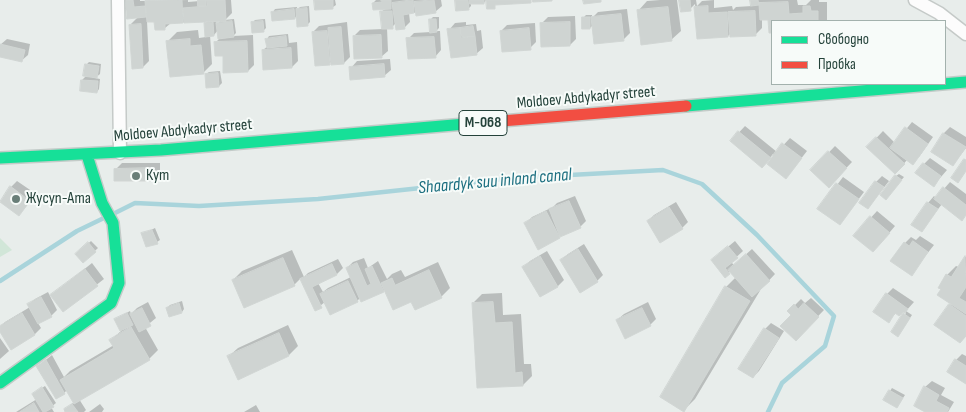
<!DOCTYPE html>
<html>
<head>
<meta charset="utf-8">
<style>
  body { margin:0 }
  #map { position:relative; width:966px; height:412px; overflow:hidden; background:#e8edeb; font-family:"Sofia Sans Condensed",sans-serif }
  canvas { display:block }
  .legend { position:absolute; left:771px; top:20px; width:175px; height:65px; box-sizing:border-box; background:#f7fbf9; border:1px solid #a3b1ad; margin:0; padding:6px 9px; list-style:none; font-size:15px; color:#24423a }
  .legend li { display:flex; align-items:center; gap:10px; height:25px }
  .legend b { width:25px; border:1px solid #a3b1ad }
</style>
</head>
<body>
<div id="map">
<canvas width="966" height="412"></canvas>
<ul class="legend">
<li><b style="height:6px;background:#16e098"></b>Свободно</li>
<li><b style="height:6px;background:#f24e42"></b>Пробка</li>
</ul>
</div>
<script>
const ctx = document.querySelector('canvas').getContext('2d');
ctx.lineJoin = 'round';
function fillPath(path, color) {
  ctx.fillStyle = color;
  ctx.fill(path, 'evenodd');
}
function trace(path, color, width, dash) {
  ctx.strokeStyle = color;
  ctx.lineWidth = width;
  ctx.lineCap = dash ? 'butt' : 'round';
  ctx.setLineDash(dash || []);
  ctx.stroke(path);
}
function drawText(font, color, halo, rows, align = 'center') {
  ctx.font = font + ' "Sofia Sans Condensed",sans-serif';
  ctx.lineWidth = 4;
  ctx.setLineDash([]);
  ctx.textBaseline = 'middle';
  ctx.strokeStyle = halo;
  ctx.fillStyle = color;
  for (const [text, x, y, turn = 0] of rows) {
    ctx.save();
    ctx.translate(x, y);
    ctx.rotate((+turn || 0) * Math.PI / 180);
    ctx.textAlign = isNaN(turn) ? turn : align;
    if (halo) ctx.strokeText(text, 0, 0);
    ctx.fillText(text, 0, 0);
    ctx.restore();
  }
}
const green = new Path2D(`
  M0 238 12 250 0 257Z`);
const shadow = new Path2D(`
  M126 0H140V1L188 0V2L200 1V0H231L232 13 225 20 234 19 236 33 233 36 253 35 254 65 248 71 224 55 215 43 219 39 218 30 214 35H210L212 64 203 73 168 41 177 32 198 30 199 38 206 37 205 23 208 21 171 23 165 28 155 21H147L149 61 143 67 130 25 138 17ZM216 20H221L216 25Z
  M315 0H335L336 5 333 7Z
  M376 0H441L442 6 435 12 409 13 410 22 404 28 396 23 392 27 387 28 388 51 381 57 354 36 360 30 383 29 381 12 386 8 373 3Z
  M456 0H486L484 3H471V6L468 9Z
  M660 0H677L681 31 671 40 638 11 647 1Z
  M681 0H696L697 6 702 1 714 0V8L732 6 733 10 736 7 752 6V0H797L798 5H806L811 0H819V2H827V21H772V31H770L769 18 762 19V28L756 34 731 33 728 36 698 38 695 4 690 9Z
  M309 6 310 22 307 25 298 14 295 18 273 12 275 9 297 7V10L300 7Z
  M627 9 630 33 624 39 593 25 590 28 583 18 586 15H592V18L598 12Z
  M575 16 576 39 570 45 542 23 548 17Z
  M433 17H439V28L436 31H440L441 50 435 57 408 39 414 33 431 32 430 20Z
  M265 19 266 28 263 31 252 23 255 20Z
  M347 22 350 57 344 63 332 61 329 64 313 32 319 26Z
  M466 22V25L476 24 477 31 481 30 483 48 476 54 449 30 455 23Z
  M535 23 536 42 530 48 501 31 507 25Z
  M288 34 289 43 297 42 298 61 292 67 263 50 268 46 267 39 269 36Z
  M7 39 30 44 28 55 21 61 0 56V45Z
  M390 59 391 70 384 76 351 68 357 61Z
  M89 62 101 64 100 74 95 78 100 79 99 89 97 92 82 80 87 75 86 65Z
  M220 71 222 83 219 86 206 74 209 72Z
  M912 122 933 137 919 157 908 159 895 173 868 147 883 131 895 143Z
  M745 126 777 152 790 138 807 151 786 178 773 154 768 160 731 141Z
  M950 127 966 137V148L953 165 933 151 944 133Z
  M835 146 852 162 829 186 812 170Z
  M930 158 947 170 934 185 924 164Z
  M122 163H160V173L154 180 116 169Z
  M899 174 904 177 889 195 896 176Z
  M882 176 889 181 868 208 876 182Z
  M843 177 864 192 840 224 819 209Z
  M17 181 36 194 19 215 11 187Z
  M950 182 966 194V215L942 204 922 230 913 224 928 203 934 196 936 198Z
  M575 196 586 221 580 227 562 234 559 237 526 223 532 217 553 207 557 203Z
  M676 202 688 222 682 228 648 221 654 215Z
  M877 211 895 226 879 245 855 235Z
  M155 228 160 240 157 242 143 234Z
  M920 236 934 245 911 274 905 243 911 237 916 240Z
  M91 241 98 248 83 262 77 254Z
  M735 241 743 251 731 262 734 265 752 249 775 274 761 289 695 399 684 410 726 287 736 277 731 271 725 276 712 260Z
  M584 244 603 275 597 281 561 260 568 254Z
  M292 250 304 277 308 273 338 259 343 268 337 274 318 283 323 292 328 288 351 277 347 268 353 262 364 258 368 268 378 261 387 279 392 274 401 270 405 277 438 262 450 288 441 297 385 289 383 291 360 298 357 301 325 302 316 309 301 278 294 285 233 280 242 271Z
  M547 251 564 280 558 286 541 296 524 267 530 261Z
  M966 256V336L960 342 950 305 952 303 939 287 947 275 956 266 959 267Z
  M92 263 104 279 63 311 52 295Z
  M893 288 914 302 906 311 912 315 900 333 906 312 903 311 896 313 888 321 887 294Z
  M48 292 57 310 51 316 38 323 41 328 35 334 11 348 0 330V327L5 322 30 307 28 305 35 299Z
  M502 293 503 315 521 314 524 364H531L532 376 523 385 478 387 473 303 482 294Z
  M811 298 824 310 796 339 792 315 789 311 801 299 805 303Z
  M182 301 184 309 182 312 170 316 167 308 170 305Z
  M148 302 156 318 145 327 158 350 149 359 79 399 86 410 84 412H66L65 410 74 402 67 390 64 393 38 366 52 355 64 377 70 371 114 345 111 340 121 331 116 319 130 311 131 314 137 308Z
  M648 302 656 319 650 325 617 320 624 314Z
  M771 323 784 331 759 371 753 377 765 329Z
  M288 325 298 346 289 355 228 357 238 348Z
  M0 338 9 351 0 359Z
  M962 354 966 356V382L956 360Z
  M932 381 945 388 941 395 954 402 948 412H928L925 387Z
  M45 386 56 403 51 407 54 412H16L37 399 33 394Z
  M892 388 905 395 897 407 890 391Z
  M100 404 104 409 102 412H89Z
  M256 405 260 412H244Z`);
const stream = new Path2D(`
  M113 214 135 203 199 206 318 199 514 178 663 170 702 184 757 235 834 316 825 346 782 383 768 412
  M0 281 77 231 106 217`);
const building = new Path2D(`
  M125 0H133L134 7 145 6 146 17 127 19Z
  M182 0 183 23 165 24V30H155L154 22H147L145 1Z
  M198 0H206V6H198Z
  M207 0H225L226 21 184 23 183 8 207 6Z
  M314 0H333V9L315 10Z
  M381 0H391V9L373 10 372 3 382 2Z
  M413 0 414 13 403 15 405 29 396 30 392 3Z
  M434 0 436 13 416 16 414 2Z
  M455 0H468L469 10 456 11Z
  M470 0H484V4H470Z
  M486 0H531V3L495 5V9H487Z
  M533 0H552V1L533 2Z
  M583 0H601V2L584 4Z
  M679 0H690L691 11 681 12Z
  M750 0H758L759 5 751 6Z
  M788 2 789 14 803 13V6H810L811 11H818V21H772V33H769L768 20H760L759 3Z
  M708 6V13L727 12 728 37 697 39 694 7Z
  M668 7 672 41 641 45 637 10Z
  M307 8 308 26 297 27 296 9Z
  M294 9 295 19 272 21 271 12Z
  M380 11H392L393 29H382Z
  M755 11 756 36 730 37 728 12Z
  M621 14 624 41 594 44 591 17Z
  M582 17H590V29H582Z
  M429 19H436L437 32 430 33Z
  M232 21 234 37 218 39 216 23Z
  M263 21 264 32 252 33 251 22Z
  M213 22 214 36 205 37 204 23Z
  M570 22V46L541 47 540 23Z
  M141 24 143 68 132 69 129 25Z
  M473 26 475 36 462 37 460 28Z
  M341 27 344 64 331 65 328 28Z
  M460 28 461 38 475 36 477 55 451 58 447 29Z
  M529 28 531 50 502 52 500 31Z
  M327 31 330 65 315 66 312 32Z
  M381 35 382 58 354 59 353 36Z
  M286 36 287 46 267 48 265 39Z
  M434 37 436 58 408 59 406 38Z
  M190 39V46L201 45 204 74 170 77 166 41Z
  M247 41 248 72 223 73V56H215L214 42Z
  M0 44 25 50 22 62 0 57Z
  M291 48 292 68 263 70 262 50Z
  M85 64 99 66 97 78 83 76Z
  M384 64 385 77 350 80 349 67Z
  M218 73 219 87 206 88 205 74Z
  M81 80 98 81 97 93 80 91Z
  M905 127 928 144 913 165 890 148Z
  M738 131 771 158 762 168 730 141Z
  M943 133 966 147 953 166 931 152Z
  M876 137 905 164 895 174 866 147Z
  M782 143 802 158 786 179 767 164Z
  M828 151 847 168 829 188 810 170Z
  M964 159 966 160V171L958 183 951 178Z
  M923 163 941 176 934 187 915 173Z
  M154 168V181H114V169Z
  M895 175 902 180 886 200 880 195Z
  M875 181 884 187 868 209 859 203Z
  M836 183 859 199 840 225 817 209Z
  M10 186 30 201 19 216 0 202Z
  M943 187 966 205V215L962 221 934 199Z
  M569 201 581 228 560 237 549 209Z
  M927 202 938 209 922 232 911 225Z
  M669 207 683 229 660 243 647 221Z
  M546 211 560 238 538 250 524 223Z
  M870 216 890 233 873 252 853 236Z
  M152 230 158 244 146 247 141 233Z
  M913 241 928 252 912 276 890 261 904 242 909 246Z
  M88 242 96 252 83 263 75 254Z
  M728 246 738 258 725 268 730 274 725 278 711 260Z
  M578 249 598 282 580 293 560 260Z
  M746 254 770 281 752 297 728 270Z
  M540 256 558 287 540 297 522 267Z
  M965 256 966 287 959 298 966 302V314L937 295 941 289 938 288 946 274 951 277Z
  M283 258 295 286 244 308 232 280Z
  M357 263 367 286 371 284 365 269 372 266 384 292 361 302 346 268Z
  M332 264 337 275 312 287 322 308 315 311 300 279Z
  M85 269 98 286 63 312 50 295Z
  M429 270 442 298 415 310 411 302 393 310 381 283 392 278 395 285Z
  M348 281 358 302 330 315 320 294Z
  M725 286 750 301 684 412 660 397Z
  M886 293 908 309 905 313 903 312 899 316 895 313 889 323 873 312Z
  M41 297 52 317 38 324 27 304Z
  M493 302 495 323 512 322 515 373 522 372 523 386 477 388 472 303Z
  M179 303 182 313 169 317 166 308Z
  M804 303 819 317 796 341 780 326 791 315 787 311 794 304 798 309Z
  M949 304 966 316V336L960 343 934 325Z
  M142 308 151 326 139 332 130 314Z
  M642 308 651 326 625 339 616 320Z
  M22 313 35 335 11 350 0 332V326Z
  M127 313 133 325 120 331 114 319Z
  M903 313 910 318 898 337 891 332Z
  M131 327 150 360 74 404 60 380 114 348 109 340Z
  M764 328 779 338 753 378 738 369Z
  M279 333 289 356 238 380 227 356Z
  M955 359 966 366V384L947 372Z
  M46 360 65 394 56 399 36 366Z
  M924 386 939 395 936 401 949 408 947 412H925L914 406Z
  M42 387 54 407 45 412H43L32 394Z
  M889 390 903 398 897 408 883 400Z
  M34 403 39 412H20Z
  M72 404 78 412H65L64 409Z`);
const street = new Path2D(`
  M118 0 120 153
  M915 0 939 13 966 34`);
const fast = new Path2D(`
  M686 106 966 82
  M0 158 161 150 477 123
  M0 383 111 303 119 283 113 223 102 203 87 155`);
const jam = new Path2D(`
  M477 123 686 106`);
const markers = [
  [136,176,5,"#697e78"],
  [16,199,5,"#697e78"]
];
const shields = [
  [483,123,48]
];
const shieldNames = [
  ["М-068",483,123]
];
const streetNames = [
  ["Moldoev Abdykadyr street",586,98,-5],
  ["Moldoev Abdykadyr street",183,131,-5]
];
const poiNames = [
  ["Кут",146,176],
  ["Жусуп-Ата",26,199]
];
const waterNames = [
  ["Shaardyk suu inland canal",495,182,-5]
];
fillPath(green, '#d1e6d8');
fillPath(shadow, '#0003');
trace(stream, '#a9d4db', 4.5);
fillPath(building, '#cfd4d2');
trace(building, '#d1d6d4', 1);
trace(street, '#c5cac8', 15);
trace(fast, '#c3cbc8', 14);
trace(jam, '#c3cbc8', 14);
trace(street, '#fcfcfc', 12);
trace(fast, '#16e098', 11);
trace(jam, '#f24e42', 11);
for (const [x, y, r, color] of markers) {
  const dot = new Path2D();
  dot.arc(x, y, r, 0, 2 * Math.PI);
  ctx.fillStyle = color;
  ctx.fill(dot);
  trace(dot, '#f7fbf9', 2);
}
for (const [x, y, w] of shields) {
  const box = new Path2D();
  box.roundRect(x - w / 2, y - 12.5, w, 25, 4);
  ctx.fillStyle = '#f7fbf9';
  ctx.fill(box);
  trace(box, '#24423a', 1);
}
drawText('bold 15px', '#24423a', null, shieldNames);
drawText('16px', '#24423a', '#f7fbf9', streetNames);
drawText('16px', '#24423a', '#f7fbf9', poiNames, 'left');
drawText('italic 18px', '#1c6f80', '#f7fbf9', waterNames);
</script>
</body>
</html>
